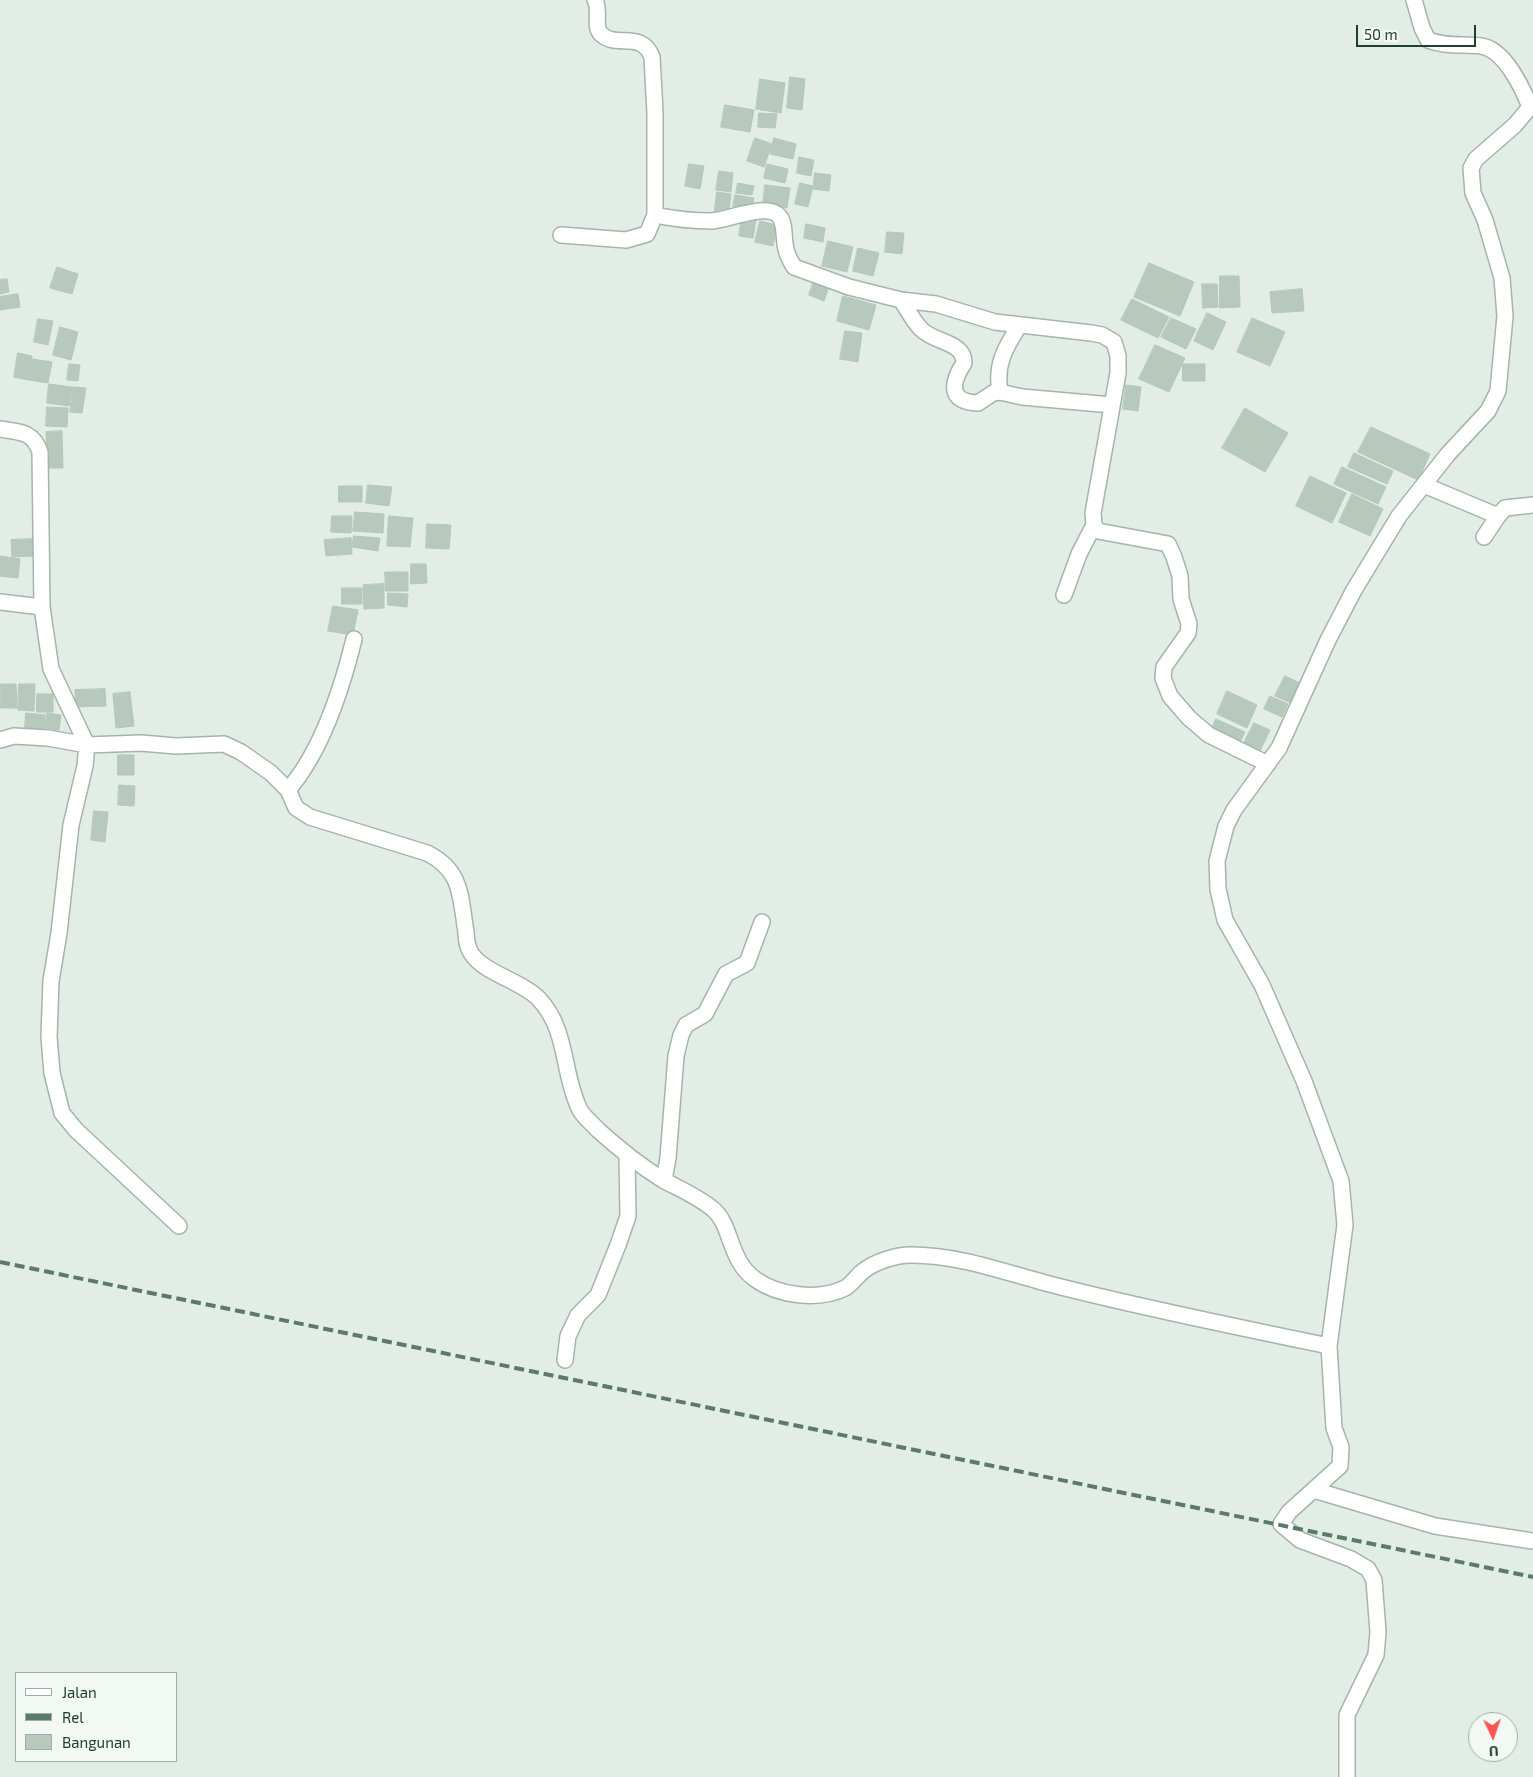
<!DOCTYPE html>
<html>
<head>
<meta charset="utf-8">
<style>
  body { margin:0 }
  #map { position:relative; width:1533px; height:1777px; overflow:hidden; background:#e2ede5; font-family:"Exo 2",sans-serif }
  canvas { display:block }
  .legend { position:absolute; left:15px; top:1672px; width:162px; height:90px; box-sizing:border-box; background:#f2f9f4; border:1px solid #9eafa5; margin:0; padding:6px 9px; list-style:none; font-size:15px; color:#213f2f }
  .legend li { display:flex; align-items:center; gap:10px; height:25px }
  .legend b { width:25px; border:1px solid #9eafa5 }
  .north { position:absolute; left:1468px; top:1712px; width:50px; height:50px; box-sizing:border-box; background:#f2f9f4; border:1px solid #9eafa5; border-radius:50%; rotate:177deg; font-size:14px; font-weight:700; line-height:20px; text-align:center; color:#213f2f }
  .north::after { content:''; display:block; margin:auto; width:18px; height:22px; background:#f95354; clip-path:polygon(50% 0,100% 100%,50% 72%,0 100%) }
  .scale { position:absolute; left:1356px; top:25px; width:120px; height:22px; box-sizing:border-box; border:2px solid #213f2f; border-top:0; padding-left:6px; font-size:15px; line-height:18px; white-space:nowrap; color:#213f2f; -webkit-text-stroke:4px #f2f9f4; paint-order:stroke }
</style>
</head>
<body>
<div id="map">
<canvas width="1533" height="1777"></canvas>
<ul class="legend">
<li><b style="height:6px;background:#fff"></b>Jalan</li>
<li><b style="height:6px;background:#5b7a6a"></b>Rel</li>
<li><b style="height:14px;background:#b7c8bd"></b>Bangunan</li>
</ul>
<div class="north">U</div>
<div class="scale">50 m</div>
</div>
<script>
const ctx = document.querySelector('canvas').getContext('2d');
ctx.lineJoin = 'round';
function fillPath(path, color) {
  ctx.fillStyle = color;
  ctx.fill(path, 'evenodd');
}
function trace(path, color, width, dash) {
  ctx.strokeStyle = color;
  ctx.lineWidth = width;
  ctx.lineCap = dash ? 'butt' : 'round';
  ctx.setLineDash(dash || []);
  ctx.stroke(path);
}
const building = new Path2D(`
  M790 77 805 79 802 110 787 108Z
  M760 79 785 83 781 113 756 109Z
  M725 105 754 110 750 132 721 127Z
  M759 113 777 114 775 128 758 127Z
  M755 138 772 144 764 167 747 161Z
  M774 138 796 144 793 159 770 154Z
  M799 157 814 160 811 176 797 173Z
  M689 164 704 166 700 189 685 186Z
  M767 164 788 169 785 183 764 178Z
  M719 171 733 173 731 192 716 190Z
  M815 173 831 175 829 191 813 189Z
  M738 183 754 186 752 195 736 193Z
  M800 183 813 186 808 207 795 204Z
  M765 185 790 188 787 208 763 205Z
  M717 192 731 194 728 217 714 216Z
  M735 195 754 198 752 209 733 207Z
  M742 216 756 219 753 238 739 236Z
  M760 221 777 225 773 246 755 242Z
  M806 224 825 228 823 242 804 238Z
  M887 232 904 233 902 254 885 252Z
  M828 241 853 247 847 272 822 266Z
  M858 248 879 253 873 276 853 271Z
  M1149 263 1194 282 1180 316 1134 297Z
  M57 267 78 274 72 294 50 288Z
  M1220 276H1239L1240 307 1220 308Z
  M7 279 9 292 0 294V280Z
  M814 281 829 287 824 301 809 295Z
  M1202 284H1217L1218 307 1203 308Z
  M1302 289 1304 311 1272 313 1270 292Z
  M18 294 20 307 0 310V297Z
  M843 296 876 305 869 330 837 321Z
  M1132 299 1169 317 1158 338 1121 320Z
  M1207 313 1226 322 1213 350 1194 341Z
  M1171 318 1196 329 1186 349 1161 337Z
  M1252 318 1285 332 1270 366 1237 352Z
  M38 319 53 321 48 345 34 342Z
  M60 327 78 332 71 360 53 355Z
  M845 331 862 333 858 362 840 359Z
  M1155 345 1185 358 1169 392 1139 379Z
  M18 353 32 356 28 380 14 377Z
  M32 359 52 362 48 383 29 380Z
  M69 364 80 365 78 381 67 380Z
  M1183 364H1205V381H1183Z
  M49 384 72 387 69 406 47 403Z
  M1126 385 1141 387 1138 411 1123 409Z
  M73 387 86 388 82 413 70 412Z
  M47 407 68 408 67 427 46 426Z
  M1245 408 1288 433 1265 472 1222 448Z
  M1371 427 1430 454 1418 480 1358 452Z
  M62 431 63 468H47L46 432Z
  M1354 453 1393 471 1387 484 1348 467Z
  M1342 467 1386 487 1378 504 1334 484Z
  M1310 476 1346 493 1332 523 1296 506Z
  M368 485 392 487 389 506 366 503Z
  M339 486H362V502H339Z
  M1352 494 1383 509 1370 536 1339 522Z
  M355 512 384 514 383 533 353 531Z
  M332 516H352L351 533 331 532Z
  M389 516 413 518 410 547 387 546Z
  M427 524 451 525 449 549 426 548Z
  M354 536 380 538 378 551 352 547Z
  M351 538 352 554 326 556 324 540Z
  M33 539V556L12 557 11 540Z
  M0 556 20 559 18 578 0 576Z
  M411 564H426L427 583 411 584Z
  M385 572H408V591H386Z
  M384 584V608L364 609 363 585Z
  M342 588H362V604H342Z
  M388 593 408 594 407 607 388 605Z
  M333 606 358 610 353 635 328 631Z
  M1285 676 1300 683 1291 703 1275 696Z
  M0 684H16L17 708H1Z
  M19 684H35L34 711 18 710Z
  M105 689 106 706 76 707 75 690Z
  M1227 691 1257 705 1247 728 1217 714Z
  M130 692 134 726 116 728 113 694Z
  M37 694H53V712H37Z
  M1270 696 1288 704 1282 717 1264 709Z
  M26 713 45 715 44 730 25 729Z
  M47 713 61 715 59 730 45 728Z
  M1216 719 1245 732 1239 744 1211 731Z
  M1254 723 1270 730 1260 751 1244 743Z
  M118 755H134V775H118Z
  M119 785 135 786 134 806 118 805Z
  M94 811 108 812 105 842 91 840Z`);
const minor = new Path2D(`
  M595 0C601 10 593 26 601 34 616 49 642 30 652 57L655 113V215C674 219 692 221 712 221 729 220 767 202 779 216 786 224 783 239 786 249 787 256 791 261 794 267L849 287 901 300 936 304 995 322 1091 333 1102 335 1114 342 1118 356V373L1093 513 1094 525 1098 531 1168 544 1174 557 1180 576 1181 599 1189 624 1188 633 1164 667 1163 678 1170 696 1189 718 1209 735 1268 764
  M561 235 626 240 647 234 655 215
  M901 300C908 310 913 321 921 329 934 343 964 341 964 363 951 383 948 402 978 403L993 393 1000 392 1022 397 1112 405
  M1000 392C995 365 1005 348 1019 326
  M0 429C19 432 33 431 40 452L42 607 51 669 87 745 85 766 71 825 59 933 51 981 49 1037 52 1073 62 1113 76 1130 179 1226
  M1424 485 1498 516 1484 537
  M1498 516 1505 508 1533 505
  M1064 595 1079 554 1094 525
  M0 602 42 607
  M0 740 14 736 48 738 87 745 141 743 176 746 224 744 241 752 271 773 288 790 296 808 310 817 427 853C463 871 460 897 466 932 466 937 467 944 469 949 478 972 521 980 539 999 568 1030 562 1072 579 1108 582 1116 592 1123 598 1130 619 1149 639 1165 663 1180 680 1189 699 1197 714 1210 732 1226 729 1261 755 1279 778 1296 819 1301 845 1288 851 1285 856 1277 862 1272 874 1262 895 1255 911 1255 964 1255 1014 1276 1065 1288 1153 1310 1241 1328 1329 1346
  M288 790C321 752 342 688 354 639
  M664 1180 668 1158 676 1056 681 1035 686 1025 705 1014 726 974 747 963 762 922
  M565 1360 568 1336 578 1315 598 1295 618 1245 628 1216 627 1157
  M1314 1490 1435 1526 1533 1541
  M1347 1777V1715L1376 1655 1378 1632 1374 1580 1368 1569 1351 1559 1300 1540 1281 1524 1289 1512 1340 1466 1341 1447 1334 1428 1329 1346 1345 1225 1341 1181 1304 1081 1262 985 1225 920 1218 889 1217 861 1226 826 1234 810 1279 748 1328 640 1354 590 1399 516 1448 454 1488 411 1498 391 1505 316 1502 278 1485 220 1473 193 1471 168 1476 159 1515 125 1530 107C1522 87 1504 49 1481 46 1463 44 1446 47 1428 40L1422 28 1414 0`);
const rail = new Path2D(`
  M0 1262 1533 1577`);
fillPath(building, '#b7c8bd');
trace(building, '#b4c7ba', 1);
trace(minor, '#a4b5ab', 18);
trace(minor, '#fff', 15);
trace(rail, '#5b7a6a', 4, [10, 5]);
</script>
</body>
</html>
